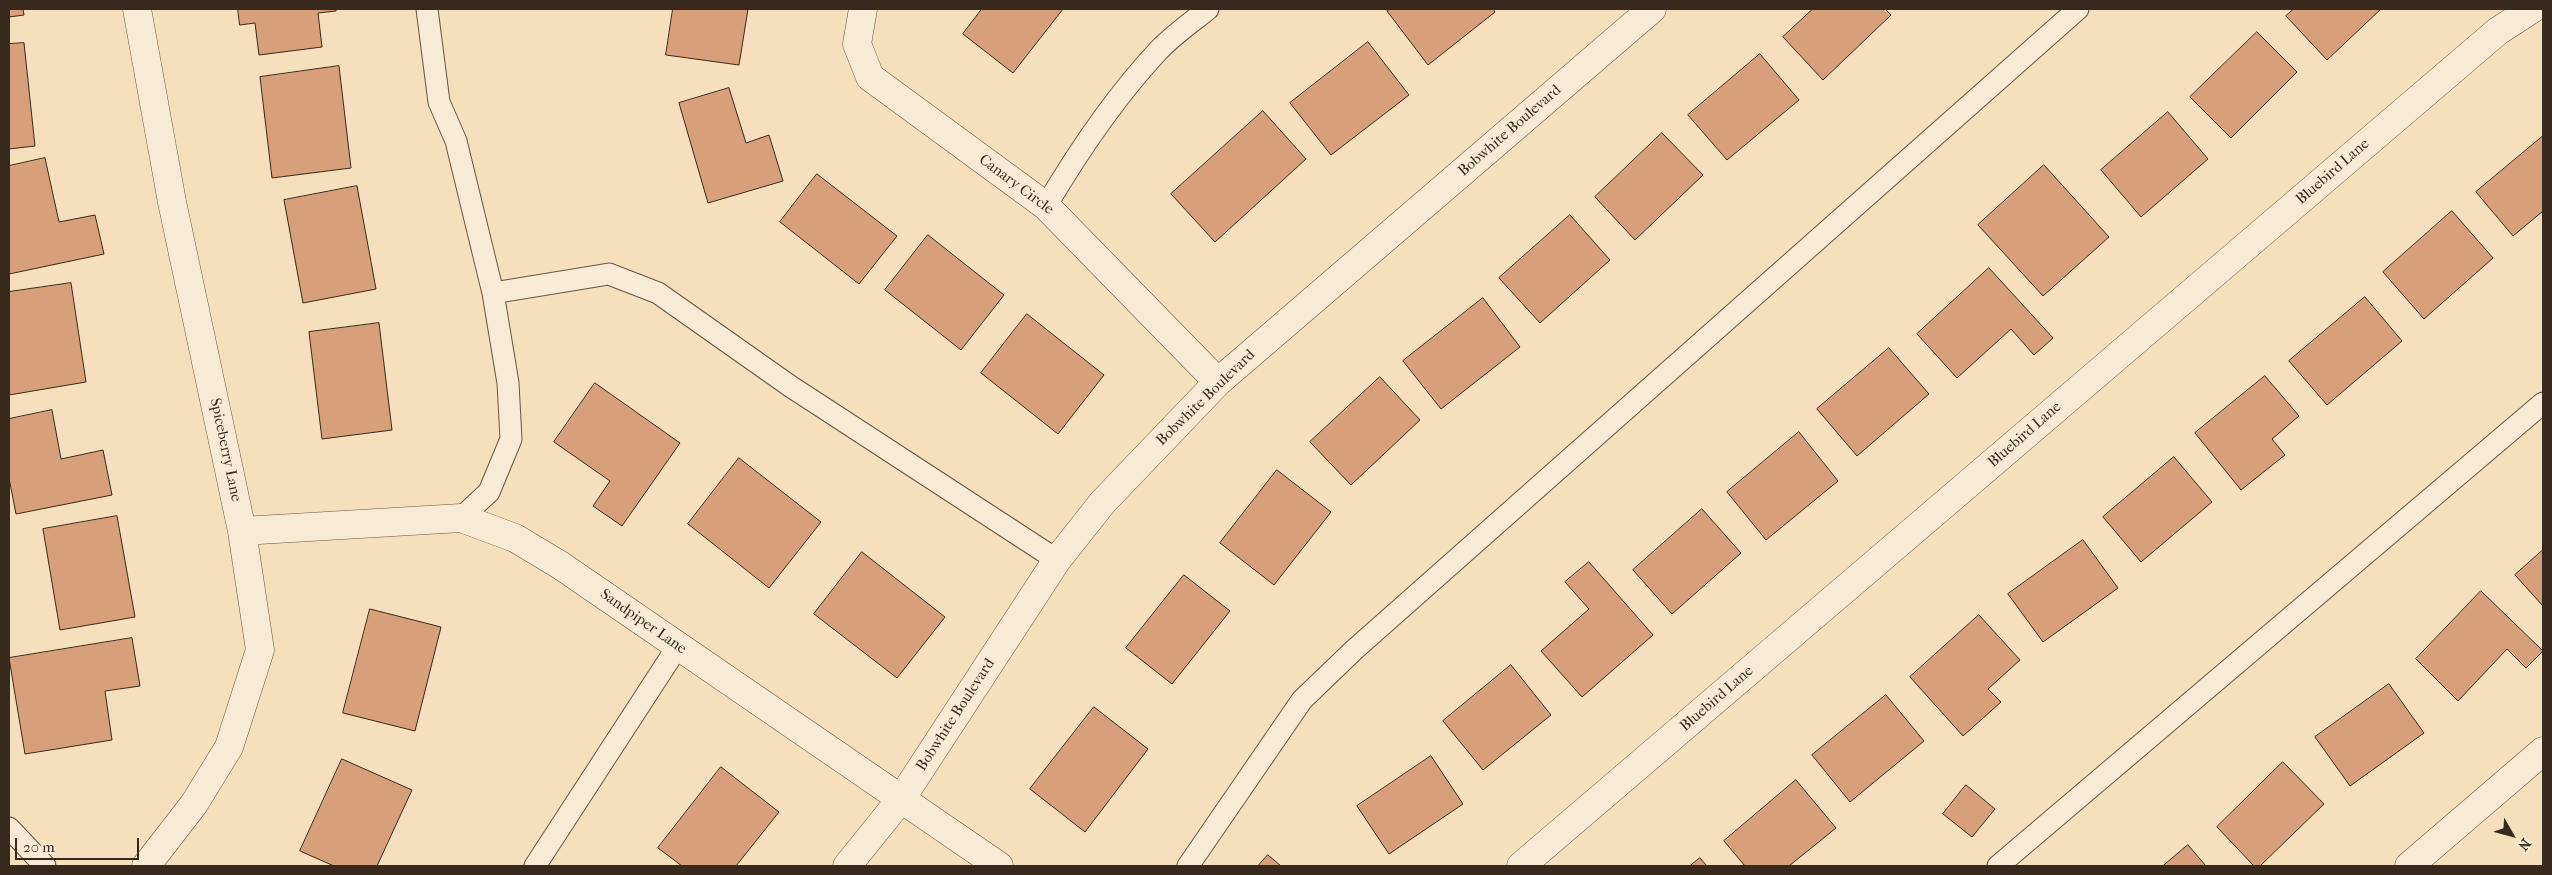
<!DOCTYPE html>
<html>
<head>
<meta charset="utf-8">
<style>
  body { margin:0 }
  #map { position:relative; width:2552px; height:875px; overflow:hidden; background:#f5dfbd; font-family:"IM FELL French Canon",serif }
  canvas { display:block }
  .frame { position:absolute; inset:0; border:10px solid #37291c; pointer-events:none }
  .north { position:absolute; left:2487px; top:810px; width:50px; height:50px; -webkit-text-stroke:4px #f8ead4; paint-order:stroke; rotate:128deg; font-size:14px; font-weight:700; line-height:20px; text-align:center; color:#37291c }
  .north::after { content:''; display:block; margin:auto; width:18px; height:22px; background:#37291c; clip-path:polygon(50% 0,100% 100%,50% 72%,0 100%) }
  .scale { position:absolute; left:15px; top:838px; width:124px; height:22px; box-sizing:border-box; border:2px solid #37291c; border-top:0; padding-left:6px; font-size:15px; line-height:18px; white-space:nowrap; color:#37291c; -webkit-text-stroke:4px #f8ead4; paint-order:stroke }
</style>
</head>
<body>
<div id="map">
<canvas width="2552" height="875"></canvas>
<div class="frame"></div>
<div class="north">N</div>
<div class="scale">20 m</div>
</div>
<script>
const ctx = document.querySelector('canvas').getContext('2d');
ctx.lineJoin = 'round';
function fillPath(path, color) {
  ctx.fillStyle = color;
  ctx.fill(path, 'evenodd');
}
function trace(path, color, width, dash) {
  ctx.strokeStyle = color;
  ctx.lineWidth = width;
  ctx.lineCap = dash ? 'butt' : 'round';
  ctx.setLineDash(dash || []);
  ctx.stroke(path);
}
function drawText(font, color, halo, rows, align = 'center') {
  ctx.font = font + ' "IM FELL French Canon",serif';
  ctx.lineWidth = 5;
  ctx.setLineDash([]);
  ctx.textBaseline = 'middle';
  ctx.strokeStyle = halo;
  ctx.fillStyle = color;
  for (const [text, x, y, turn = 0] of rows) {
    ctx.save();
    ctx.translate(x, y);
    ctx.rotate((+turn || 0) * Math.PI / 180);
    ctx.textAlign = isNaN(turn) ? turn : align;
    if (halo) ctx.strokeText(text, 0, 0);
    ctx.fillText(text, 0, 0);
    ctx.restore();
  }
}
const building = new Path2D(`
  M9 9H23L24 15 9 17Z
  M238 9H336V11L318 13 322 47 259 55 255 23 240 25Z
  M673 9H748L739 65 666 55Z
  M982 9H1063L1013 73 963 34Z
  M1390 9H1493L1495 12 1428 65 1387 11Z
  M1813 9H1885L1891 15 1823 80 1783 37Z
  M2294 9H2381L2327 60 2286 16Z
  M2257 32 2297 72 2231 138 2190 97Z
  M1368 42 1409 95 1331 155 1290 103Z
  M24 43 35 146 9 149V44Z
  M1760 54 1799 100 1727 160 1688 115Z
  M339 66 351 168 272 178 260 77Z
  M729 88 746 143 769 135 783 181 708 203 679 103Z
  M1263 111 1306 159 1215 242 1171 194Z
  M2168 112 2208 159 2141 217 2101 170Z
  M1662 133 1703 175 1635 240 1595 197Z
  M2543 136V211L2513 236 2476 192Z
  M45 158 59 222 95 215 104 254 9 274V166Z
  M2044 165 2109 237 2043 296 1978 225Z
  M817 174 897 236 859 284 780 222Z
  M357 186 376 289 303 303 284 200Z
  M2452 211 2493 258 2424 319 2383 272Z
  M1570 215 1610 260 1540 323 1499 278Z
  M928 235 1004 295 961 350 885 290Z
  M1989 268 2053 338 2034 355 2011 329 1957 378 1917 334Z
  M71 283 86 382 9 395V292Z
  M2365 297 2402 341 2327 405 2289 361Z
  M1483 298 1520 347 1441 409 1403 361Z
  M1027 314 1104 375 1058 434 981 373Z
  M379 323 392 430 322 439 309 332Z
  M1889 348 1929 394 1857 456 1817 409Z
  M2265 376 2299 416 2272 439 2285 455 2241 490 2195 433Z
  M1380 377 1420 420 1351 485 1310 442Z
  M595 383 680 443 622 526 593 506 610 481 554 442Z
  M52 410 61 459 103 450 112 495 16 514 9 478V419Z
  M1799 432 1838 481 1766 540 1727 492Z
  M2174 457 2212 502 2141 562 2103 517Z
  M739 458 821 522 769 588 688 524Z
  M1277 470 1331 512 1274 585 1220 543Z
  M1702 509 1741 553 1672 614 1633 570Z
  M117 516 135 617 60 630 43 529Z
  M2083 540 2118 588 2043 642 2008 594Z
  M2543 550V606L2515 575Z
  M862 552 945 617 897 678 814 614Z
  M1589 562 1653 635 1582 697 1541 651 1589 609 1565 582Z
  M1184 575 1230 611 1172 684 1126 648Z
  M2481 591 2543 651 2526 668 2507 649 2458 701 2416 659Z
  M370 609 441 627 415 731 343 713Z
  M1979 615 2020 660 1988 689 2001 702 1963 736 1910 677Z
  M132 638 140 686 105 691 112 740 25 754 9 658Z
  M1511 665 1551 715 1483 770 1443 721Z
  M2389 684 2424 733 2350 786 2315 737Z
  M1886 695 1924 741 1850 802 1812 755Z
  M1094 707 1148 749 1085 832 1030 789Z
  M1431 756 1463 804 1389 854 1357 806Z
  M342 759 412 790 377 866H334L300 851Z
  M2283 762 2324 804 2260 866H2254L2217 827Z
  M721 767 779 812 736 866H682L658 848Z
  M1796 780 1836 828 1789 866H1745L1724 841Z
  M1966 785 1995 809 1972 837 1943 814Z
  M2188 845 2206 866H2163Z
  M1268 855 1281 866H1258Z
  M1700 858 1707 866H1690Z`);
const lane = new Path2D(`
  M427 9 439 102 456 141 493 293 508 383 511 439 489 492 461 518
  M1046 206C1078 152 1115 97 1158 51 1173 35 1192 22 1208 9
  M493 293 609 274 658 293 790 386 1057 560
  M9 828 45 866
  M535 866 678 646
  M1188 866 1302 700 1354 650 2078 9
  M1998 866 2543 403`);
const street = new Path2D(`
  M137 9 172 202 242 531 260 650 229 747 194 804 146 866
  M863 9 857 44 870 77 1046 206 1218 382
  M242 531 461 518 515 538 560 565 999 866
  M847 866 901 799 1057 560 1103 502 1218 382 1652 9
  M1521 866 2498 31 2532 9
  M2409 866 2543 751`);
const streetNames = [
  ["Bobwhite Boulevard",1510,131,-41],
  ["Bluebird Lane",2333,172,-41],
  ["Canary Circle",1016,185,37],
  ["Bobwhite Boulevard",1206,398,-44],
  ["Bluebird Lane",2025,435,-41],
  ["Spiceberry Lane",225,450,78],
  ["Sandpiper Lane",643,622,35],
  ["Bluebird Lane",1717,699,-41],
  ["Bobwhite Boulevard",956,715,-57]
];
fillPath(building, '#d7a07b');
trace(building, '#37291c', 1);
trace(lane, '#665644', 23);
trace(street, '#665644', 29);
trace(lane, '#f8ead4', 21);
trace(street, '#f8ead4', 28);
drawText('15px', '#37291c', '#f8ead4', streetNames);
</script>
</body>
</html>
